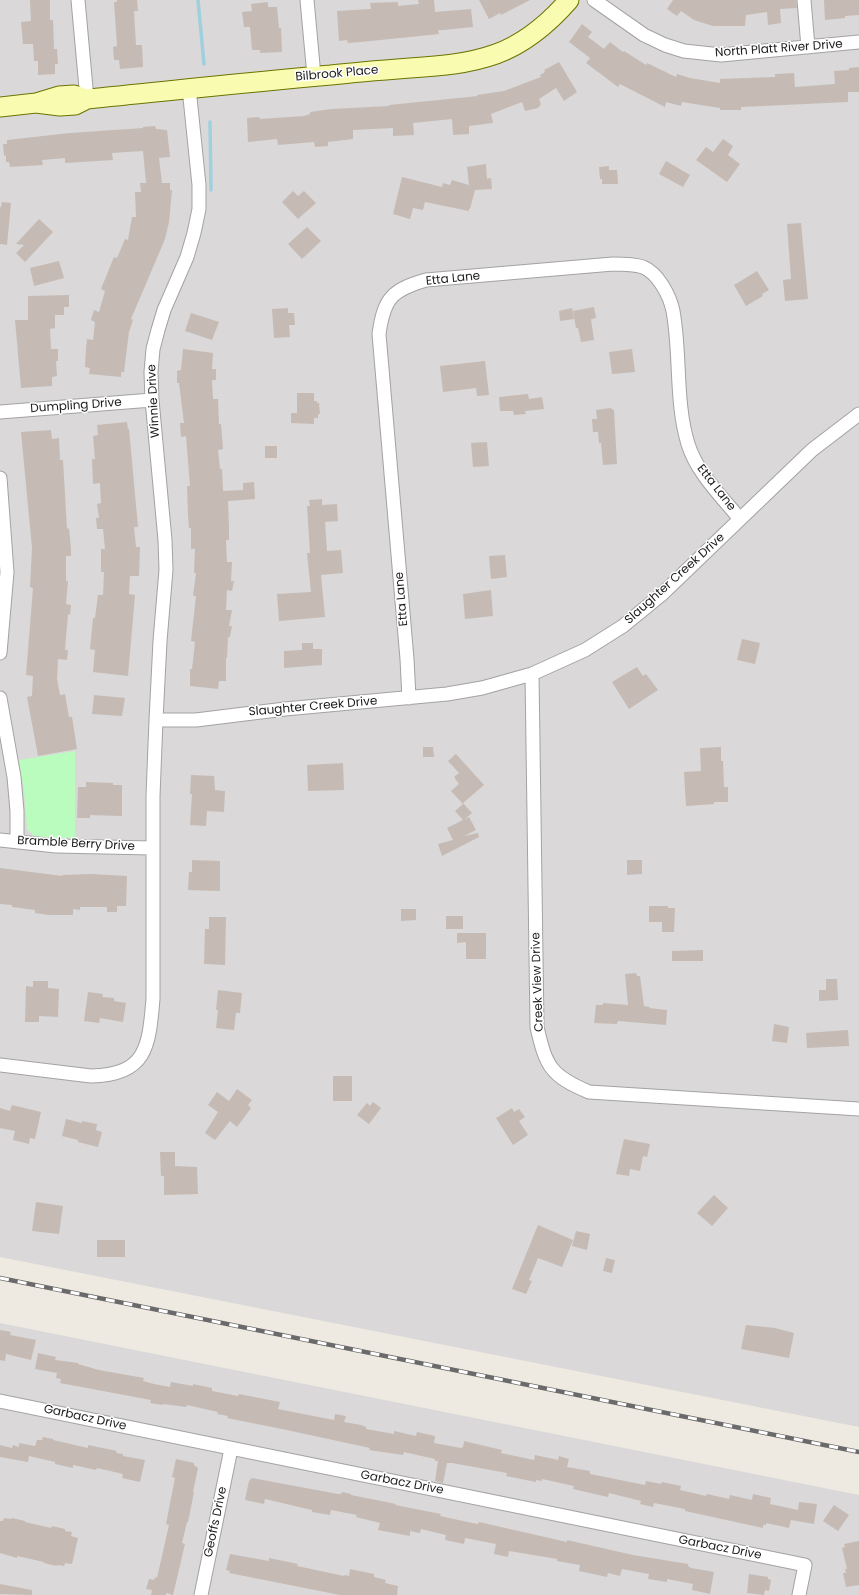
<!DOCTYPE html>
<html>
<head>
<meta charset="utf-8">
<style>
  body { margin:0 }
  canvas { display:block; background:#eee9e1 }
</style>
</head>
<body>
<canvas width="859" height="1595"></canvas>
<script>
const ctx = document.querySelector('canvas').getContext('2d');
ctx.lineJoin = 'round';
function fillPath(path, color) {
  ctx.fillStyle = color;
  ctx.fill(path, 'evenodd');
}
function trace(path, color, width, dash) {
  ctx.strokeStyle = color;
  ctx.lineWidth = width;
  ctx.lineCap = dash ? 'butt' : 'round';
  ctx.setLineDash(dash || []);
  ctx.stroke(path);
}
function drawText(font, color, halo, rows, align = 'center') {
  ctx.font = font + ' Poppins,sans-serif';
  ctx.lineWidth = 3;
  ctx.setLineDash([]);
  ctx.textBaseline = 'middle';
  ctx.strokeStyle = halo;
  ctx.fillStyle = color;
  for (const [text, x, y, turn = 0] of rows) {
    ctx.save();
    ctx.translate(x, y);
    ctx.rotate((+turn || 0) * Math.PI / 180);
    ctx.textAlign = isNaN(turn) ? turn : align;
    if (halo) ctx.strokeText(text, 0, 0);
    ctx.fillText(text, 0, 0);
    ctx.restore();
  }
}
const residential = new Path2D(`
  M0 0H859V1427L0 1257Z
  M0 1323 859 1495V1595H0Z`);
const park = new Path2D(`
  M75 751V838H49L34 836 27 829 24 792 19 760Z`);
const stream = new Path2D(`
  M198 0 204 64
  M210 122 211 190`);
const building = new Path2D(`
  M30 0H50V20H53L54 49H57L58 64H55V74L38 75V61H34L33 44H23L21 22 31 21Z
  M117 0H137L138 11H134L136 45H142L143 67 120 69 119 60H114L113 47 117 46 114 2H117Z
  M418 0H434L435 12 471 9 473 27 444 30H438L439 34 361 42 348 43 347 40 339 41 337 11 371 9 370 3 398 2V6L419 4Z
  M479 0H530L501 15 500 13 489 19Z
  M673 0H796L797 8 780 9 781 23 768 25 767 12 746 15 745 26H713L694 20 681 11 677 16 667 9Z
  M824 0H859V15L845 16V18L825 20Z
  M268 2V7H277L279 28H281L282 52 260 53V50H252L250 27H244L242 12 252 11 251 4Z
  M582 24 592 32 588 37 604 49 610 42 623 52 624 51 646 65 647 63 676 77 677 74 690 78 720 83V79L775 77V74L794 73 795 87 835 84 834 71 849 70V68L859 67V92H848V102L741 107V110H720V108L682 102 681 106 666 102 665 107 620 84 618 87 586 63 590 58 569 42Z
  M559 62 577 92 564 101 556 88 539 99 541 104 538 108 525 111 522 102 491 114 493 123 469 126V134L453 135 452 119 413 123 414 135 393 136V128L353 130V139L328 142V146L315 147 314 142 278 145 277 139 248 142 247 118 259 117 260 119 304 116 310 114V112L332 109 389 106V105L478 96 477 95 504 91 541 77 540 75 545 72 544 70Z
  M155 126 156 129 167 130 170 157 159 158 162 183H170V190H172L169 222 165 239 131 319 133 320 129 332 124 372H121V377L89 374 90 368 85 367 86 349 87 339 93 340 95 322 91 320 94 310 99 312 105 291 101 289 114 257 117 258 125 239 128 240 132 217H136L135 192H141L140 183H146L143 151 112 153 113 160 65 163V158L42 160 43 165 10 167 9 162H6V155L4 156 3 144H7V140L70 133 143 128V127Z
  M723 139 733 146 728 155 740 164 727 182 696 160 706 147 713 152Z
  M666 161 690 175 683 187 659 174Z
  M486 164 487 179 491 178 492 189 475 190 470 209H469V211L425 202 423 210 413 208 410 219 393 214 402 177 442 187 443 183 450 185 452 180 469 185 467 167Z
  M609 166V170H617L618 184H602V179H600L599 167Z
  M293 191 298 196 304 191 316 203 298 219 282 202Z
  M2 202 11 203 7 245 0 244V207H1Z
  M39 219 53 232 25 262 16 253 24 245 16 244Z
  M801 223 808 299 785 301 783 280 791 279 787 224Z
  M307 227 321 241 302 259 288 244Z
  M59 261 64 278 34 286 30 268Z
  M757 271 769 290 762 294 763 296 746 306 734 285Z
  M69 295V307H64V315H55V328L50 329 51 349H58V361H56L57 376 52 377V386L21 388 15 320H28V296Z
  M594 307 596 318 591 319 594 340 581 342 578 328H576L573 311Z
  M288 308V313H294L295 325H289L290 337 274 338 272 309Z
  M572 308 574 319 560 321 559 311Z
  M191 313 219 322 212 340 185 331Z
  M183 349 213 353 212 369H216V380H212L213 399H218L219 424H221L222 436 223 449 218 450 220 469H222L223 491 243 490V483L254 482 255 499 228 501 229 527V540H226L227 562H232L231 581H234L232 591 227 590 226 610H232L229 626H232L230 637H228L227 658H226V681H219L218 689 190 686V669H192L195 642 191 641 196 596H193L196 573H194L195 549H191V528H189L188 515 187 486H190L186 436 181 437 180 423H184L179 383H177V371L181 370Z
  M632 349 635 372 612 374 609 352Z
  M485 361 489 395 477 396 476 388 443 392 440 366Z
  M297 393H314V401H317V403H319L320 414H318V418H314V424L291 423V413H297Z
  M528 394 529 399 542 397 544 409 525 411 526 414 514 415 513 411H500L499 397Z
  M610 408 614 410 617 464 603 465 601 443H599L598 432H593L592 419H597L596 410Z
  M127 422 128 429H129L138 527H134L136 547H140L139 576H130L129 594 135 595 128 676 93 672 95 650 90 649 93 618H95L98 595H103L104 572H101V549H105L103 529H97L96 518H99L97 504 101 503 100 483 93 484 92 459H95L93 436 98 435 97 425Z
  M51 430 52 439 59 438 60 460H63L67 529 69 528 71 549V556H66V581H68L66 604 71 605 70 615 68 614 65 650H68L67 660 58 659 57 679 60 695 65 694 69 717H72L77 749 38 756 27 697 32 696 33 676 26 675 33 588 30 587 32 548 21 432Z
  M487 442 489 466 473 467 471 443Z
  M265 446H277V458H265Z
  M322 499V505L337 504 338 521 325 522 327 551 341 550 343 573 321 575 325 617 279 621 277 594 311 592 307 553H310L307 506H310L309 500Z
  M505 555 507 577 491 579 489 556Z
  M491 590 493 616 465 619 463 594Z
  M742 639 760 643 755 664 737 660Z
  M302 643H313V649H322V665L284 668V651L302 650Z
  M637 667 643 676 646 674 658 690 629 709 612 682Z
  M94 695 125 698 122 716 92 714Z
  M423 747H433L434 757H423Z
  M721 747V761H723L724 787H728V802H714V804L686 806 684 772 701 771 700 748Z
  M456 754 484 785 463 803 472 813 464 820 469 817 476 830 464 836 478 833 479 837 442 856 438 844 453 840 447 828 463 820 455 811 463 804 451 791 459 784 454 777 459 773 448 761Z
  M343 763 344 790 308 791 307 765Z
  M191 775 214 776 215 790 225 791 224 812 207 811 206 826 190 825 192 794H190Z
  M86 782 113 783V785H122V816L90 815V818H77L78 787H86Z
  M192 860 220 861V891L188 890 189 872H192Z
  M627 860H642V874L627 875Z
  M0 868 62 876V875L91 874 127 876 126 906H117V912H107V907H80V910L73 909V915H49L35 913V910L12 907V905L0 904Z
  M649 906H668V908H675L674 932H662V922H649Z
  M401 909H416V920L401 921Z
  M446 916H463V929H446Z
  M209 917H226L225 965 204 964 205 929H209Z
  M457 933H486V959H466V942L457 943Z
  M703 950V961H672V951Z
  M636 973 637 976H640L644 1006 650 1007 649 1008 667 1010 666 1025 618 1021 617 1024 594 1023 596 1005H603V1003L628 1005 625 974Z
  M826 979H837L838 1000 819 1001V990H826Z
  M33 981H48V988L59 989 58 1017 39 1016V1022H25L26 986 33 987Z
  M218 990 242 993 240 1013H236L234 1030 216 1028 218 1010H216Z
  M88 992 103 994 102 997 114 998V1001L126 1003 123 1022 100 1018 99 1023 84 1021Z
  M774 1024 789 1027 787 1043 772 1041Z
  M848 1030 849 1046 807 1048 806 1033Z
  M333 1076H352V1101H333Z
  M237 1089 252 1100 248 1105 251 1108 237 1127 230 1121 215 1140 205 1133 218 1112 208 1105 217 1092 229 1101Z
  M373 1102 381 1108 369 1124 357 1115 367 1103 370 1106Z
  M12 1105 41 1112 35 1139 30 1138 29 1144 13 1140 15 1131 0 1128V1108L10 1111Z
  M512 1108 514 1112 519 1109 525 1117 519 1121 528 1135 513 1145 496 1118Z
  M66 1119 82 1123V1121L97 1124 96 1130 102 1132 98 1147 78 1142V1140L62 1136Z
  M624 1139 650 1144 647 1157 643 1156 640 1171 630 1169 629 1176 616 1174Z
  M160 1152H175V1166L197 1167 198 1194 164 1195V1176H161Z
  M714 1195 728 1208 712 1226 697 1213Z
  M36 1202 63 1206 59 1234 32 1231Z
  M538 1225 573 1240 562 1267 538 1258 529 1280 532 1281 526 1294 512 1289Z
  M576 1231 590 1234 587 1250 572 1246Z
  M97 1240H125V1257H97Z
  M606 1258 615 1260 612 1273 603 1271Z
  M746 1325 775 1328 794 1333 789 1358 741 1349Z
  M0 1330 11 1332 10 1335 36 1340 31 1360 6 1354 5 1361 0 1360Z
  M38 1353 56 1357 55 1360 78 1363V1364L99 1370 144 1378 143 1381 154 1384 170 1387 171 1382 193 1386V1384L212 1388V1391L238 1396 239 1394 280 1402 278 1409 288 1411 334 1420 335 1414 346 1416 344 1422 361 1425 366 1427V1429L394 1434V1431L416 1436 417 1432 435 1436 434 1443 461 1448 463 1447 464 1441 502 1450 501 1453 534 1460 535 1455 558 1460 559 1456 569 1459 567 1467 590 1471V1474L645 1485 646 1481 661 1484 662 1482 681 1486 680 1490 706 1496 707 1494 729 1499 730 1495 752 1500 753 1494 771 1498 770 1504 798 1510 799 1502 817 1504 814 1524 791 1520 789 1528 766 1523V1525H763V1528L685 1511V1509L654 1503 653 1507 640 1504 641 1501 609 1493 608 1497 599 1495 573 1489 574 1486 542 1479V1481L536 1480V1482L506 1476 507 1473 452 1463H447L443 1483 435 1481 438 1461H435V1459L404 1452 403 1455 369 1450 370 1448 282 1429 227 1418 228 1416 217 1414 218 1412 187 1405 186 1407 163 1404V1405L150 1403 151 1400 60 1383 61 1379 56 1378 57 1373 35 1369Z
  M43 1437 53 1439V1440L88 1448V1445L117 1451 116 1453 123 1454V1456L145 1460 140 1482 122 1478 123 1474 97 1468 96 1470 73 1465V1468L55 1464V1462L29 1456 28 1462 0 1457V1445L12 1448 13 1445 19 1447V1443L35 1446 37 1440H42Z
  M176 1459 194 1463V1465L198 1468 193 1492H194L188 1522H187L182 1543 185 1544 173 1595 166 1593V1595H151L152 1590 146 1589 149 1579 154 1580 155 1577 157 1578 169 1525 166 1524 175 1478 172 1477Z
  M252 1478 338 1494H341L342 1492 351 1494V1495L396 1504 395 1505 441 1514 440 1516 472 1523 478 1524 479 1522 567 1542V1540L633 1555 688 1564V1566L691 1568 714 1572 710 1594 692 1590 693 1584 667 1579V1582L648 1579 649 1574 622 1569 620 1576 608 1573 607 1577 579 1571 580 1565 557 1561V1559L509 1551 508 1557 494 1554 496 1544 465 1538 464 1544 445 1540 446 1535 421 1529 420 1533 410 1531V1536L378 1530 380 1523 356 1517 357 1515 331 1510 330 1515 312 1512V1510L265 1499 264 1504 245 1500 249 1481Z
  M834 1505 849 1515 838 1531 823 1521Z
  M4 1518 11 1519 12 1518 25 1521V1522L51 1528 52 1526 65 1529V1531L72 1532 71 1536 78 1538 72 1564 65 1563 64 1566 57 1565V1566L44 1563V1562L17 1556V1558L0 1553V1521H3Z
  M859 1541V1585L846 1587 843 1573H846L845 1569H847L842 1548 845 1547 844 1544Z
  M230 1554 269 1561V1558L298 1564 297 1566 344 1576 345 1575 349 1576 350 1569 374 1574V1577L386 1580 385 1583 398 1586 397 1595H340L229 1573 230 1571 226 1570Z
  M749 1574 768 1577V1579L771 1580 769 1591 765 1590 764 1595 747 1593Z
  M0 1584 32 1590V1595L0 1594Z`);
const street = new Path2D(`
  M78 0 87 99
  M307 0 314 76
  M594 0 644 35 665 45 684 51 721 55 859 42
  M804 0 808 47
  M0 412 152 400
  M0 478 7 572 0 653
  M532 674 537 1027C546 1067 551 1076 589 1092L859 1109
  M0 698 14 777 17 811V842
  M409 698 407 659 379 334C384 298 392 290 426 280L613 264C622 264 634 264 643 267 658 273 670 296 673 311 681 355 675 401 688 444 697 473 721 496 740 519
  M156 720 160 641 166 570 165 540 152 400 151 372 153 349 158 330 164 310 187 257 194 233 199 209V185L189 88
  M0 840 56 846 152 848
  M0 1065 91 1076C147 1075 149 1046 153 999V796L156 720H196L285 709 447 694 482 688 532 674 585 650 623 626 661 595 812 450 859 414
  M0 1401 805 1565 799 1595
  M201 1595 231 1449`);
const secondary = new Path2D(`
  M87 99 75 105 60 106 36 103 59 96 74 95 87 99C168 91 250 82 331 75 358 72 384 70 410 68 440 66 468 64 496 54 526 43 549 23 569 0
  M0 107 36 103`);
const rail = new Path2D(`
  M0 1278 859 1452`);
const streetNames = [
  ["North Platt River Drive",779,49,-4],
  ["Bilbrook Place",337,74,-5],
  ["Etta Lane",453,279,-6],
  ["Winnie Drive",154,401,-93],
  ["Dumpling Drive",76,406,-4],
  ["Etta Lane",716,488,52],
  ["Slaughter Creek Drive",675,579,-42],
  ["Etta Lane",402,599,-95],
  ["Slaughter Creek Drive",313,707,-5],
  ["Bramble Berry Drive",76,844,3],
  ["Creek View Drive",538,982,-92],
  ["Garbacz Drive",85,1418,12],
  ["Garbacz Drive",402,1483,11],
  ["Geoffs Drive",216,1522,-78],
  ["Garbacz Drive",720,1548,11]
];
fillPath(residential, '#dad8d9');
fillPath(park, '#bafbbe');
trace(stream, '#9fd0de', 3.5);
fillPath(building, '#c5bbb4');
trace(street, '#a3a3a3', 15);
trace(secondary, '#6a7401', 21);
trace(street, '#fff', 13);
trace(secondary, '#f9fbb1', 19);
trace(rail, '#6a6a6a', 4.5);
trace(rail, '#fff', 3, [9]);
drawText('12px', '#1c1c1c', '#fff', streetNames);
</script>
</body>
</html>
